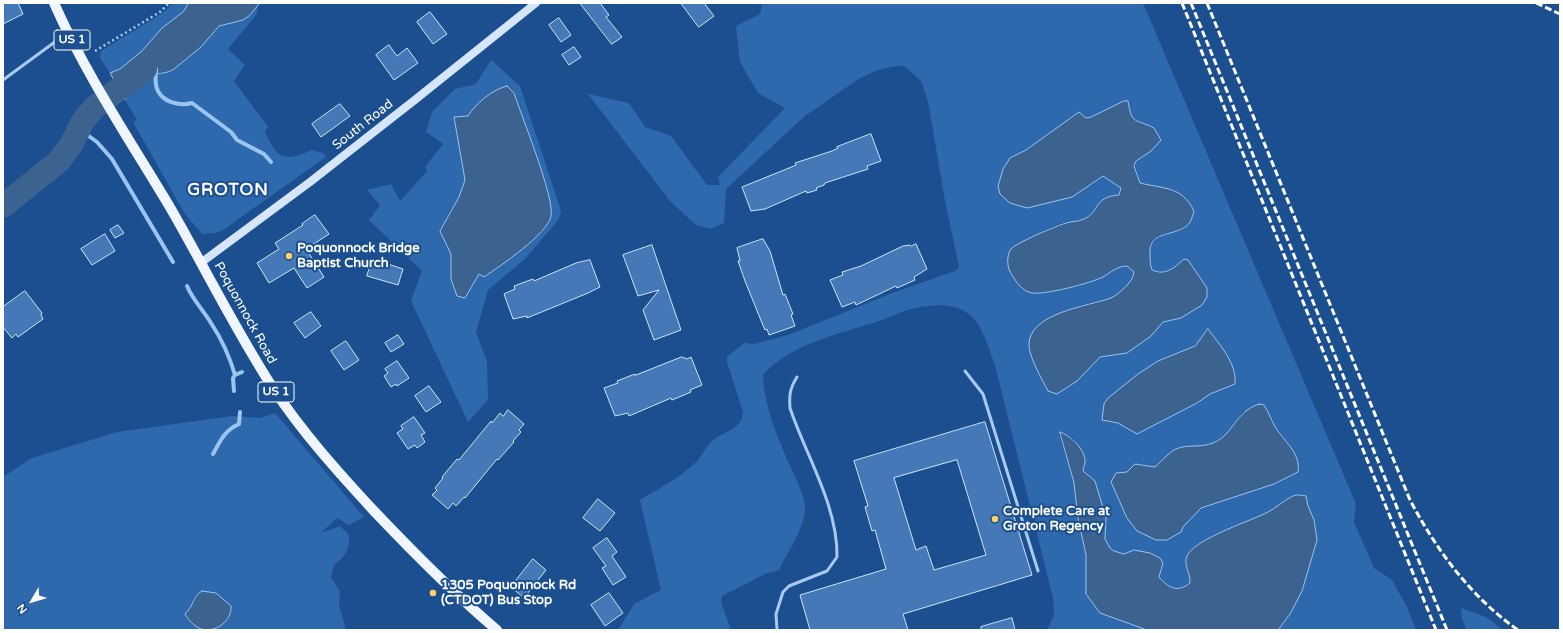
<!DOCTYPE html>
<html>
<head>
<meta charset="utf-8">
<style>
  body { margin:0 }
  #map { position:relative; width:1563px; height:633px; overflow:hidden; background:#1b4f8f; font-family:"Varela Round",sans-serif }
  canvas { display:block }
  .frame { position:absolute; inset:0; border:4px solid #fff; pointer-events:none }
  .north { position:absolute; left:12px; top:581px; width:40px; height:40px; -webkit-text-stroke:3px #1b4f8f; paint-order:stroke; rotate:232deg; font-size:11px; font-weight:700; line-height:16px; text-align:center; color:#fff }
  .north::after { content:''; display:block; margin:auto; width:14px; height:18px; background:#fff; clip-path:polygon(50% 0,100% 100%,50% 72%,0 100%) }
</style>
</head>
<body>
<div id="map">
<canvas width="1563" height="633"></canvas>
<div class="frame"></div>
<div class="north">N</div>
</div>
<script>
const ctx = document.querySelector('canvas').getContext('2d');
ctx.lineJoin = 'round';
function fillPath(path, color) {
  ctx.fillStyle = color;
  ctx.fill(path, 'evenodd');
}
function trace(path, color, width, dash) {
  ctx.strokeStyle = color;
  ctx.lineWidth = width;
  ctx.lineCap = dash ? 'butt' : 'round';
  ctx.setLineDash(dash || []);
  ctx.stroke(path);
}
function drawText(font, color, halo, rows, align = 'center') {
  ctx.font = font + ' "Varela Round",sans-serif';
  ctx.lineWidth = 4;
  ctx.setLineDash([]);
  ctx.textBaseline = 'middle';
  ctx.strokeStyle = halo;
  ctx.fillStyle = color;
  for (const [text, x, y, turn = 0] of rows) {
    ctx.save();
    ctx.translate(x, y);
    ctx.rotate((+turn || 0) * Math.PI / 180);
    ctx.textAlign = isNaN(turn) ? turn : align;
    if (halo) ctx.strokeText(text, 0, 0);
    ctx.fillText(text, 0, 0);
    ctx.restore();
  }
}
const green = new Path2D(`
  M173 3H189L183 12 162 28 142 51 120 69 110 73 100 58 101 51 164 12Z
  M762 3H1143L1356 504 1354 522 1374 568 1392 580 1407 607 1416 630H1278L1290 614 1302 591 1317 540 1314 520 1308 506 1306 496 1290 497 1267 513 1235 526 1186 567 1190 577V583C1178 593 1168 588 1159 577L1163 563 1134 550 1124 554 1114 551 1110 548 1105 539 1106 518 1098 491 1083 471 1085 461 1084 456 1073 438 1064 433 1059 434 1074 483 1078 518 1086 555V594L1100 613 1147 630H1047L1054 615 1053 598 995 365C988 347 982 320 964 311 950 303 931 305 916 308 904 310 891 317 879 321 840 334 791 343 763 375 764 406 778 438 790 466 795 476 806 498 805 509 805 527 787 553 779 570L767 573 722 596 721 602 731 630H618L634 604 661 590 640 500C658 489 679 478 694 464 702 457 705 447 713 440 725 431 742 429 743 412L727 362V357L744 343 754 344 788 335 895 292 955 271 959 267 945 201 928 101 921 81 904 66C863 66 839 96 806 115L726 189 724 223 710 229 696 225 670 201 588 94 629 103 645 127 671 136 707 185H720L718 177 785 108 758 93 740 62 736 26 760 14ZM1124 101 1131 115 1137 123 1154 128 1151 151C1129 166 1135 161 1140 183L1175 190 1185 228C1163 236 1140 239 1152 270 1166 275 1174 268 1184 259 1194 265 1199 278 1207 288L1181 318 1163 322 1127 353 1100 357 1077 381 1042 379 1033 360 1029 343 1034 331 1060 313 1081 305 1112 298 1129 284 1134 276V272L1127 266C1117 266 1111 273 1102 277 1087 285 1041 297 1026 291L1014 247C1031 238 1049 226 1067 222 1074 221 1079 222 1085 218 1100 211 1099 196 1119 195L1121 187 1103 176 1099 177 1093 184 1027 208 1010 158C1026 150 1042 141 1057 130 1064 124 1071 116 1079 112L1086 118 1095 116ZM1208 329 1231 364 1235 384 1210 394 1197 403 1137 434 1118 423 1107 422 1138 374 1158 361 1195 346ZM1243 411 1273 419 1274 425 1292 448 1294 475 1274 484 1201 508 1183 527 1181 532 1119 498 1113 488 1116 473 1127 472 1135 464 1155 467 1176 449 1196 447 1213 443 1227 434Z
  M258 6 257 14 228 49 245 65 234 81 268 127 265 132C278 160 284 162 312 150L323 153 326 157 223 230 216 233 202 234 185 214 133 122 137 120 125 100 130 88 140 80 154 74 169 72 201 47 219 26 243 20 249 16Z
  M491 60 520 86 561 211 559 219 526 258 488 290 476 332 487 362 488 400 468 422 411 301 422 271 369 220 380 205 367 190 391 184 400 201 427 171 425 167 443 144 426 132 432 112 455 89 476 84ZM511 89 514 93C521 115 555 198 551 216 548 235 500 265 484 277L480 274 457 296 451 279V254L446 218 459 197 465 180 454 118 468 116 471 112Z
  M275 413 364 517 349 525 337 518 321 533 340 526 349 535C350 549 345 557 334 565L331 577 340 592 339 605 346 630H208L216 628 195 596 188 611 201 629 205 630H3V477L32 458 117 432 232 416 260 418Z
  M1461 608 1486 617 1503 630H1467L1462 619Z`);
const water = new Path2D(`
  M189 3H260L249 16 243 20 219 26 201 47 174 69C168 73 162 73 156 74 140 77 131 87 125 100L110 73 120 69 142 51 162 28 183 12Z
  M507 86 514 93C521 115 555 198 551 216 548 234 500 266 484 277L479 274 465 298 457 296 451 279V254L440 231 459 197 465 180 454 117 468 116C475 104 493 89 507 86Z
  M1124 101H1128C1132 126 1135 118 1154 128L1161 140 1151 151 1136 161 1134 166 1140 183C1164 189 1182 186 1194 211 1192 217 1191 224 1185 227 1172 236 1148 232 1150 254 1150 260 1150 265 1152 270 1166 276 1174 268 1184 259L1188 260 1207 288V297L1202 305 1181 318 1163 322 1151 336 1127 353 1100 357 1077 381 1057 394 1048 391C1042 379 1030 359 1029 346 1027 313 1089 306 1111 298 1119 294 1134 281 1134 272L1127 266C1118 266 1111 272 1103 277 1091 283 1045 295 1032 293 1022 291 1017 283 1012 275 1007 269 1006 256 1011 249 1016 243 1056 226 1066 223 1072 221 1078 222 1084 219 1101 211 1093 197 1119 195L1121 188 1103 176 1072 197 1027 208 1010 203 1000 194 998 186 1003 169 1010 158 1026 150 1079 112 1086 118 1091 117Z
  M1208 329C1219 344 1237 363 1235 384L1210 394 1197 403 1137 434 1118 423 1102 420 1104 404 1107 399 1138 374 1158 361 1195 346Z
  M1259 404 1264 405C1268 412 1271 418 1274 425 1283 441 1301 452 1298 472L1274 484 1201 508 1183 527 1181 532 1167 540H1156L1137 531 1127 518 1111 482 1116 473 1127 472 1135 464 1155 467C1161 462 1169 452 1176 449 1187 444 1201 448 1213 443 1235 434 1233 413 1259 404Z
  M1060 432C1070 435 1086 450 1085 462 1085 465 1083 468 1083 471L1095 481 1106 518 1105 539 1110 548 1114 551 1124 554 1134 550 1150 553 1160 558 1163 563 1159 577C1168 588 1178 593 1190 583 1191 573 1183 566 1187 556 1194 539 1251 521 1268 512 1276 508 1283 501 1291 497 1296 494 1301 495 1306 496L1308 506 1314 520 1317 540 1302 591 1290 614 1278 630H1147L1100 613 1086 594V555L1078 518 1074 483Z
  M202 591 216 593 231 606C232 621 216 633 201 629 193 626 189 620 185 614 193 607 193 596 202 591Z`);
const stream = new Path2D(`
  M156 69C156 76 154 84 158 91 164 103 181 106 192 103L231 132 237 140 264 154 271 162
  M79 129 97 142 112 159 173 262
  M187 286C193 300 203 310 211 323 221 338 230 358 235 375L233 378 234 391
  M235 375 242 372
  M213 454C221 440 224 431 239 424L240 412`);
const river = new Path2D(`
  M3 206 58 162 71 145 83 121 94 108 145 69`);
const building = new Path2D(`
  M3 3H18L23 14 3 24Z
  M580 3H600L609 15 606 17 622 37 612 44Z
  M681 3H704L714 16 699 27Z
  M430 12 447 34 433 44 417 22Z
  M559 18 571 35 561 42 549 25Z
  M389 45 397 56 407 48 418 63 394 80 376 55Z
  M574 47 581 57 569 65 562 55Z
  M340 104 350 116 321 137 312 124Z
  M871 134 881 161 867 166 868 169 825 183 824 185 816 188 817 190 807 193 806 191 765 209 751 211 742 187 789 168 796 165 795 163 832 151 838 148 837 147Z
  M315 215 329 234 306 249 324 277 307 288 294 268 269 283 257 263 279 249 275 243 303 225 302 224Z
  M118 225 124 233 115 238 110 230Z
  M105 234 115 251 92 265 81 249Z
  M763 239 770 251 783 295 785 294 793 314 791 315 795 326 769 335 767 329 765 330 762 323 745 281 738 261H740L737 248Z
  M916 244 927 269 914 277 915 280 897 288 896 286 856 305 855 302 842 307 830 280 843 275 842 272 861 266 903 246 910 245 911 246Z
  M652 245 681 330 654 340 643 310 659 290 638 296 623 255Z
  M373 259 403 269 398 285 367 276Z
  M590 260 600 287 588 293 527 318V316L513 319 504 294 515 289 514 286 533 279 534 281 576 263Z
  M25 291 42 313 41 315 43 319 18 337 16 334 12 338 3 327V307Z
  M311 312 321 326 305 338 294 323Z
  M398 335 404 344 391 352 385 343Z
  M346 341 359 360 344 370 331 351Z
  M682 357 687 359 691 357 702 385 690 390 691 392 672 400 671 398 629 416 628 413 615 416 604 388 618 383 617 381 635 374V375Z
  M397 361 409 378 397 386 396 384 391 387 384 376 388 373 385 369Z
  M429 386 441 402 426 412 415 396Z
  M508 410 524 424 519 430 521 432 513 441 514 442 498 460 497 459 465 498 464 497 456 506 453 503 448 509 432 495 437 490 435 488 443 478 442 477 457 459 459 460 491 421 492 423 500 413 503 416Z
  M414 417 425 433 421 435 425 442 417 448 415 445 408 449 397 433 403 429 401 426Z
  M985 422 1032 575 903 614 908 630H810L800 595 886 569 875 530 872 531 865 507 868 506 854 461ZM957 460 986 555 934 570 926 546 916 550 894 478Z
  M598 499 615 513 600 531 583 518Z
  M607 538 617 552 612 556 626 577 613 585 602 568 606 566 593 548Z
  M533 559 546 570 524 598 511 587Z
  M609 593 623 613 605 626 591 605Z
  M1012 618 1015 630H981V627Z`);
const path = new Path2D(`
  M95 51 160 12 169 3`);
const service = new Path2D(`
  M3 80 67 33
  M965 371 983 394 1038 571
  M777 630 776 614 783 592 789 586 827 571 837 557C838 506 806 456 790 408 789 395 790 388 797 377`);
const secondary = new Path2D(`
  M202 262 310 182 416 99 536 3`);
const primary = new Path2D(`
  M54 3C86 75 131 142 171 209 205 268 236 331 273 388 302 432 338 472 374 511 413 552 453 593 497 630`);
const rail = new Path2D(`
  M1182 3 1436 630
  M1191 3 1447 630
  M1207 3 1410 500C1437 551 1471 597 1518 630
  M1536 3 1560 14`);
const markers = [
  [289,256,4,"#ffd166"],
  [995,519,4,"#ffd166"],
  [433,593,4,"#ffd166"]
];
const shields = [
  [72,40,36],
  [276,392,36]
];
const shieldNames = [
  ["US 1",72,40],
  ["US 1",276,392]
];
const streetNames = [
  ["South Road",363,125,-38],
  ["Poquonnock Road",245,313,61]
];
const poiNames = [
  ["Poquonnock Bridge",297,249],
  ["Baptist Church",297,264],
  ["Complete Care at",1003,512],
  ["Groton Regency",1003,527],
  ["1305 Poquonnock Rd",441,586],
  ["(CTDOT) Bus Stop",441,601]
];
const districtNames = [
  ["GROTON",228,191]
];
fillPath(green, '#2e69ad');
fillPath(water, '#3c6290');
trace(water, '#9cc4f0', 1);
trace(stream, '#9cc4f0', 4);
trace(river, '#3c6290', 24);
fillPath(building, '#4478b7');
trace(building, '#cfe3fa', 1);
trace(path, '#a9c9ee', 2.5, [2, 3]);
trace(service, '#a9c9ee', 3);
trace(secondary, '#d6e6fa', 8);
trace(primary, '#f0f6ff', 10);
trace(rail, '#fff', 3, [7, 3]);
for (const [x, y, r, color] of markers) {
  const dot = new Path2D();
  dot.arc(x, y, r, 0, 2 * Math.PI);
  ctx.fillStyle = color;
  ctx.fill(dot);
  trace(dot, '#1b4f8f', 1.5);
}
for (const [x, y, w] of shields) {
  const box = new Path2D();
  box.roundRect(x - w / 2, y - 10, w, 20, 3);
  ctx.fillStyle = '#1b4f8f';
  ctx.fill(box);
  trace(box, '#fff', 1);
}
drawText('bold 12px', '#fff', null, shieldNames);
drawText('13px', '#fff', '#1b4f8f', streetNames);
drawText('bold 13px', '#fff', '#1b4f8f', poiNames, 'left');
ctx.letterSpacing = '1px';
drawText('bold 17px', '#fff', '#1b4f8f', districtNames);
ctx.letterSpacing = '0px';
</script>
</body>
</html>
